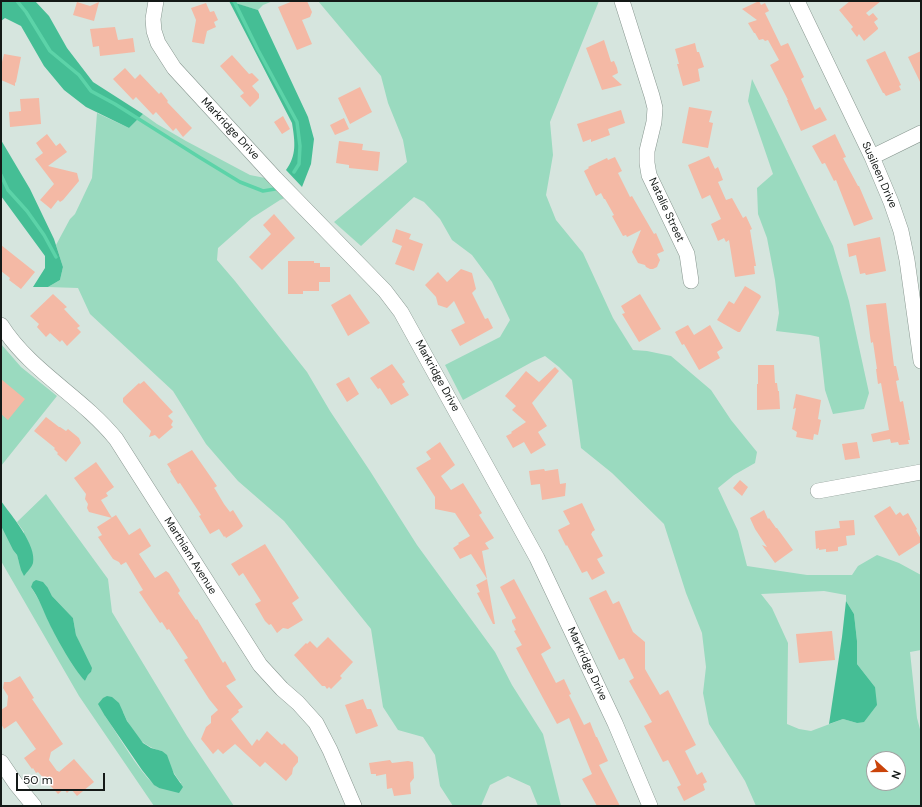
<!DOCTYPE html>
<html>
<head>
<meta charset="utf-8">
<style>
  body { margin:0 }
  #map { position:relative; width:922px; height:807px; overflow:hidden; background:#d6e5de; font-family:"DM Sans",sans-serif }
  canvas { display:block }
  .frame { position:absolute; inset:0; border:2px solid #141917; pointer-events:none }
  .north { position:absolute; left:866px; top:751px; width:40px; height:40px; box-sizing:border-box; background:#fff; border:1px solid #a1a3a2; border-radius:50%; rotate:111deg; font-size:11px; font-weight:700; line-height:16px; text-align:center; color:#141917 }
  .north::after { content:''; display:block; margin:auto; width:14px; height:18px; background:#ca440a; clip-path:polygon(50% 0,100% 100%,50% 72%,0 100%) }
  .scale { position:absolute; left:16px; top:773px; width:89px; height:18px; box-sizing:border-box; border:2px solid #141917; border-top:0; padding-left:5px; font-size:12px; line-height:14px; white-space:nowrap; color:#141917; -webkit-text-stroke:3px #fff; paint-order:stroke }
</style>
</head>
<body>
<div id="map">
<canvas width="922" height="807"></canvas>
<div class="frame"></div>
<div class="north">N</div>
<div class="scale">50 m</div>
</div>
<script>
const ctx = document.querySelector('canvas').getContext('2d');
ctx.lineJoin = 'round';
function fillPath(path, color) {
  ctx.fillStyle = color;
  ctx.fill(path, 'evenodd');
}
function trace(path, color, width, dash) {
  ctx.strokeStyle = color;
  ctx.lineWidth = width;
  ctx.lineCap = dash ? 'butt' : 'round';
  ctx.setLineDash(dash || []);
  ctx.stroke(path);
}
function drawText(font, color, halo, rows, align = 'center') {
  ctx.font = font + ' "DM Sans",sans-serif';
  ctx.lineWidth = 3;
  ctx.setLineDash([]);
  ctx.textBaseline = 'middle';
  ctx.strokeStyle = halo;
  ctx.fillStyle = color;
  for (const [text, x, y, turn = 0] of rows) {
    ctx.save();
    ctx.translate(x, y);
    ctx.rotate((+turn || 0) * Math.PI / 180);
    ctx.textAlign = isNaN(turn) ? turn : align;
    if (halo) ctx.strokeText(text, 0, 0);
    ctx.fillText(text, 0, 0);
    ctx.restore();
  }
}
const green = new Path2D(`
  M232 1H273L263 5 258 10 241 5Z
  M318 1H599L550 122 553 155 546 195 556 220 583 253 613 318 633 350 647 351 671 356 711 390 731 420 757 452 755 463 734 475 718 488 738 531 747 566 807 575H852L858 566 877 555 899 563 921 575V650L910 652 917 718 921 733V806H756L745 781 709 724 703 693 706 667 702 633 686 593 664 524 612 473 581 448 572 380 559 367 545 356 532 362 463 400 445 365 500 337 510 320 492 282 472 255 452 240 440 219 424 202 414 197 361 246 334 222 407 162 403 140 388 103 381 76ZM824 591 846 595V601L854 614 857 641V664L875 687 857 723 843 719 811 731 799 729 787 724 788 643 772 608 761 594ZM874 759H898V783H874Z
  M752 79 833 246 849 301 869 393 864 409 833 414 825 390 819 337 810 335 776 331 779 313 775 280 767 238 758 214 757 188 773 174 748 101Z
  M97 113 129 128 143 114 157 124 186 141 250 175 270 179 287 197 280 200 252 218 218 248 217 260 235 281 307 372 330 411 370 471 417 545 495 652 512 685 543 734 561 806H538L530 786 508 776 490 785 481 806H453L440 786 435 755 423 737 398 730 383 707 371 629 284 521 238 481 206 444 173 391 90 314 78 288 48 287 60 280 63 267 56 245 70 219 75 214 92 178Z
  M1 344 21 367 57 396 1 466Z
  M46 494 108 579 112 612 187 736 234 806H154L79 696 1 561V526L13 550 17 555 19 562 24 532 17 522ZM31 587 48 588 52 596 73 618 76 635 91 672 88 675 85 681 80 675 49 623 43 607ZM123 712C132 732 140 746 162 751 168 762 173 773 181 783L159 788C142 778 118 734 105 716Z`);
const forest = new Path2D(`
  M1 1H35L49 16 67 48 93 82 143 114 129 128 86 107 64 90 44 66 21 26 5 18 1 21Z
  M229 1 258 10 308 117 314 139 311 164 302 187 286 170C297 155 295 142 292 123Z
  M1 140 30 189 54 239 63 267 60 280 48 287H33L45 268V256L1 196Z
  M1 501C11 515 37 545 33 563 32 567 27 572 24 576L21 570 17 555 13 550 1 526Z
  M36 580 43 582 48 588 52 596 73 618 76 635 92 668 91 672 88 675 85 681C73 668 57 639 49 623 43 610 39 598 31 587L33 582Z
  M846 601 854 614 857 641V664L875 687 877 705 864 722 857 723 843 719 829 724 842 637Z
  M107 696 112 697 119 703 127 721 143 743 151 748 162 751 167 755 174 774 183 787 179 793 159 788 154 785 142 770 105 716 98 704 103 698Z`);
const stream = new Path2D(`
  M17 1 26 12 50 51 79 75 91 91 115 104 199 157 240 182 263 191 275 189
  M234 1 258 50 297 122 300 146 299 164 294 172
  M1 175 8 190 27 211 44 235 56 257`);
const building = new Path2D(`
  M293 1H307L312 12 310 17 302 20 312 44 297 50 278 7Z
  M759 1 761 5 765 3 769 11 765 13 781 46 788 43 804 77 801 79 815 110 820 107 827 120 801 131 787 100H788L770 65 779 60 768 40 765 41 763 39 759 40 755 33H754L748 23 757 20 742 9Z
  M850 1H881L866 13 869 16 873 13 878 19 874 22 878 28V29L864 41 859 34 857 37 851 29 853 27 839 10Z
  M77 2 90 6 99 2 94 21 73 15Z
  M206 3 210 12 214 11 218 20 214 22 216 27 207 31 204 44 192 42 196 20 191 8Z
  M115 27 118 40 133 38 135 52 100 56 99 46 93 47 90 29Z
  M604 40 611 62 614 61 617 68 618 73 612 76 622 85 602 90 586 48Z
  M695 43 697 52H699L704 67 698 69 700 81 683 86 677 64H679L675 49Z
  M885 51 901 85 899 86 901 90 886 96 884 93H883L866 60Z
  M921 51V84L908 57Z
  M4 54 21 57 16 82 15 83V86L1 80V66Z
  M232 55 249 74 252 73 259 80 252 86 259 94V98L250 107 240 96 244 93 220 66Z
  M125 68 135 79 140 74 159 94 161 92 168 101 167 102 192 128 183 137 176 128 173 131 156 112 153 115 136 97 133 100 113 79Z
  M360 87 372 112 350 124 338 98Z
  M39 98 41 124 10 127 9 112 21 111 20 99Z
  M689 107 712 111 709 122 713 123 708 148 682 143Z
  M621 110 625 123 608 129 610 135 591 142V139L583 142 577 124Z
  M283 116 290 129 282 134 274 122Z
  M344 118 349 129 335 135 330 125Z
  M47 134 56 146 60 143 67 152 48 166 77 173 79 181 63 200 60 202 58 200 51 209 40 200 54 184 35 159 43 153 36 143Z
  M835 134 846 157 843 158 858 186H859L873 219 854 226 836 180 834 181 825 163 822 164 812 146Z
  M339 141 363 144 362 150 380 152 378 171 349 168V165L336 163Z
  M709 156 715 169 718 167 723 180 718 182 726 200 732 198 743 218 746 216 752 229 750 230 756 266H754L755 274 735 277 729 240 726 242 724 238 718 241 711 224 721 219 710 195 702 199 688 165Z
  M615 157 622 171 618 173 630 197 632 196 654 234 656 233 664 251 657 254 660 260 657 267 653 269H650L646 267 645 265 638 263 632 252 641 230 627 237 626 235 623 236 612 216 614 215 605 199H604L601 193 596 196 584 171 589 168 588 167 607 158 608 160Z
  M274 214 295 238 262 270 249 257 271 234 263 225Z
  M396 229 411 234 409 239 423 244 414 271 395 264 402 246 392 242Z
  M880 237 886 271 866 275 865 273 860 274 856 255 849 257 847 244Z
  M1 245 35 272 21 289 9 280 10 278 1 271Z
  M288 261H314V263H320V267H330V282H319V291H303V294H288Z
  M461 269 472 273 476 289 472 293 485 319 488 318 493 328 460 346 451 330 465 323 454 301 447 308 438 305 436 297 425 285 438 272 447 282Z
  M745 286 760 295 761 297 740 332H738L717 320 729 301 734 304Z
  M53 294 67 307 64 309 80 326 77 328 81 332 67 346 62 340 60 342 50 333 46 337 37 327 39 324 30 316Z
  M350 294 370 323 348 336 331 305Z
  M640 294 661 329 639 342 622 314 625 313 621 306Z
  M886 303 894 366H896L899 380 896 381 900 402 903 401 910 440H908L909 444 899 445 898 442 891 443 890 439 873 442 871 434 889 430 881 383 878 384 876 369H877L873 342 871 343 866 305Z
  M688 325 694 335 710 325 723 348 717 352 720 358 699 370 684 344 682 345 675 332Z
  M392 364 405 382 402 384 409 395 391 405 380 388 378 389 370 378Z
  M758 365H774L775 383H777L778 391H779L780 409 757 410V384H758Z
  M555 367 559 371 532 403 547 426 538 432 546 445 531 454 524 442 513 448 506 436 512 433 511 432 526 422 512 410 516 406 505 396 526 371 539 382Z
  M349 377 359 394 347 402 336 384Z
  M1 379 25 399 8 420 1 414Z
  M144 381 173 412 168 416 173 421 171 425 173 427 159 439 155 435 149 437 151 431 123 402V398L139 383 140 384Z
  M796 394 821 400 818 419 821 420 818 435 814 434 813 440 796 437 797 432 792 429 796 408 793 409Z
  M46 417 59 427H60L66 431 68 429 79 438 81 443 66 462 57 454 58 453 54 449 55 448 34 431Z
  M440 442 455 465 441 476 451 490 463 483 482 513 479 515 494 538 485 543 489 549 482 551 487 579 471 554 460 559 453 548 459 544 458 543 470 536 455 513 435 509V497L416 468 431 459 426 452Z
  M857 442 860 458 845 460 842 444Z
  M192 450 217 486 214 488 215 489 224 504 230 512 233 510 243 526 240 529 226 538 225 536 224 537 219 529 210 534 199 516 201 515 180 483 178 484 170 471 171 470 167 464Z
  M96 462 114 487 106 493 108 496 101 500 112 518 89 512 87 508 88 504 85 499 86 494 74 478Z
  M544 469 545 471 558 469 560 484 566 483 565 496 542 500 540 484 531 485 529 471Z
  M740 480 748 487 742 496 733 488Z
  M582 503 595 530 592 532V533L591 534 603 556 597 559 605 573 592 580 587 571 582 573 567 545 566 546 558 530 570 524 563 511Z
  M890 506 896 515 900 512 903 516 908 513 917 529 916 530 921 539V542L899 556 874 516Z
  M764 510 768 519 769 518 776 528H777L793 550 775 563 762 545 767 547 755 529 750 518Z
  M116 515 129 535 140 528 151 546 139 554 155 578 166 571 169 573 179 589 180 591 178 593 196 620 197 619 223 663 225 661 236 680 226 686 243 707 238 710 239 712 231 719 252 746 257 739 259 741 267 731 282 745 284 743 298 757V762L293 768 292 774 286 781 265 762 260 767 235 744 223 754 218 749 213 754 201 739 206 727 211 723V716L218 710 209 699 184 660 188 658 169 629 167 630 162 622 160 623 139 592 143 590 126 562 121 565 119 562 113 559 98 537 102 535 97 527Z
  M854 520 855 535 846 536 847 545 838 547V551L826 552V549L819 550V548L816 549 815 531 840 528 839 521Z
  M265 544 299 598 292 603 303 620 288 629 283 628 277 633 271 624 269 625 265 621 255 604 261 601 243 573 239 576 231 564Z
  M487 579 495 624H493L477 593 480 592 476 585Z
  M514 579 551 648 541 654 556 683 564 679 571 694 569 695 584 725 590 722 596 737H597L608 761 599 765 620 806H597L582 779 592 774 569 718 557 724 516 648 522 645 514 631 516 630 512 622V620L516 618 500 587Z
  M606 590 613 604 619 601 633 632 645 642V669L660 695 668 690 696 745 685 751 697 775 702 772 707 782 703 784 705 790 684 801 677 787 681 785 668 760 663 762 644 726 652 722 629 681 634 678 624 658 619 660 589 598Z
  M832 631 835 660 799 663 796 634Z
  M328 637 353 662 340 676 342 678 331 689 329 687 327 689 325 686H322L294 655 306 643 307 644 310 641 317 648Z
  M20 676 34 698 32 699 63 744 51 752 49 760 57 771H58L59 772 74 759 94 782 77 796 71 789 67 793 64 789 58 794 38 772 36 773 33 768 32 769 24 758 36 749 16 721 4 729 1 724V710L7 706 8 696 3 688 4 682H10Z
  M363 699 367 709H371L378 726 356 734 345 705Z
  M390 760 392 763 408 761 413 762 414 778 410 783 411 794 394 796 392 788 387 789 386 774 376 776V774H371L369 763Z`);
const minor = new Path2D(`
  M156 1 153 19 154 31 158 43 174 68 275 178 385 291 401 312 537 558 615 723 650 806
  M622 1 652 96 655 108 654 122 647 151V163L649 175 687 254 691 281
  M797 1 872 157 891 202 901 231 907 260 921 361
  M872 157 921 133
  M1 325C31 372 81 396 116 439L260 665 282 689 298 703 316 723 330 750 354 806
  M818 491 921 472
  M1 762 16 784 34 806`);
const streetNames = [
  ["Markridge Drive",230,129,47],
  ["Susileen Drive",879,175,66],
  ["Natalie Street",666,210,65],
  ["Markridge Drive",437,376,61],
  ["Marthiam Avenue",190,556,58],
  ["Markridge Drive",587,664,65]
];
fillPath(green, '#9adabf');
fillPath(forest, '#45be95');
trace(stream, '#5cd3a8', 3.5);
fillPath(building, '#f4b9a5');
trace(minor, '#889790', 16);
trace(minor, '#fff', 15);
drawText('11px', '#141917', '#fff', streetNames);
</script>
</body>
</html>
